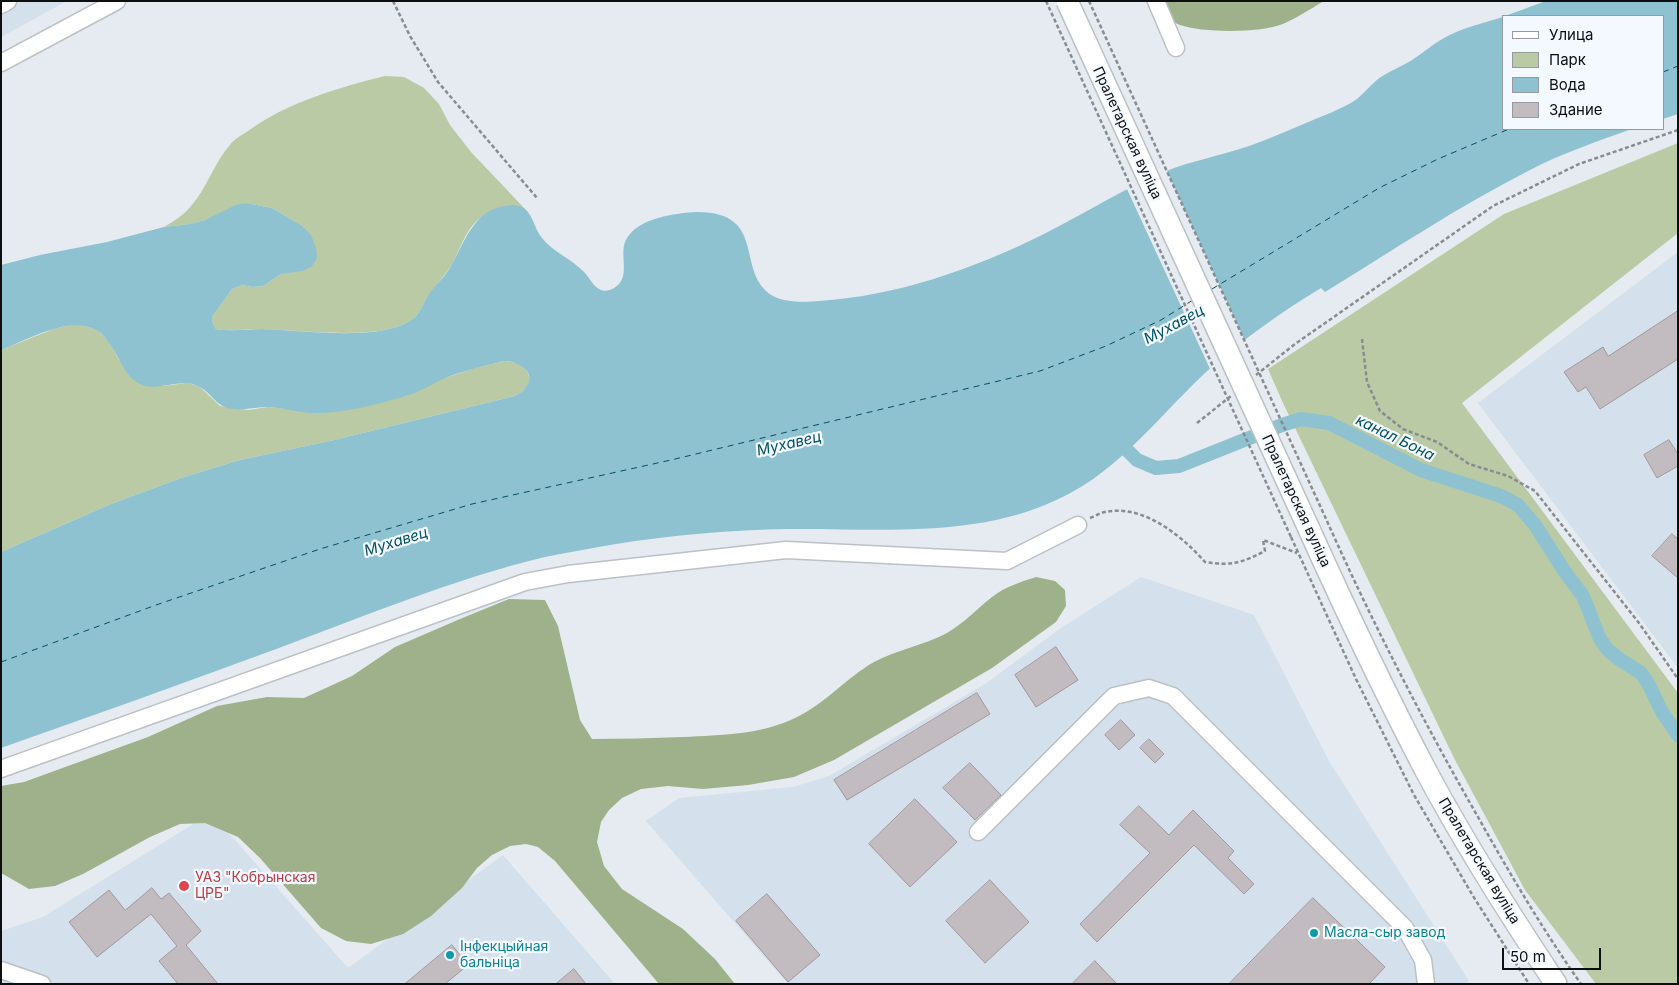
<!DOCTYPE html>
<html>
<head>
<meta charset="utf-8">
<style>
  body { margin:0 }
  #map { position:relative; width:1679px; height:985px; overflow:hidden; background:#e5ebf0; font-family:Inter,sans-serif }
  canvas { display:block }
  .frame { position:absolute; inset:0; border:2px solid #0c0e10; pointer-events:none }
  .legend { position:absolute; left:1502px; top:15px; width:162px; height:115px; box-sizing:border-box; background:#f3f9fe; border:1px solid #979b9f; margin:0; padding:6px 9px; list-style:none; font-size:15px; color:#0c0e10 }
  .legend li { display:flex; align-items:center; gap:10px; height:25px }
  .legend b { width:25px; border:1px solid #979b9f }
  .scale { position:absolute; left:1502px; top:948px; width:99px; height:22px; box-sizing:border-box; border:2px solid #0c0e10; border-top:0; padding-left:6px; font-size:15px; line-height:18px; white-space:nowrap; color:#0c0e10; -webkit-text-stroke:4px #f3f9fe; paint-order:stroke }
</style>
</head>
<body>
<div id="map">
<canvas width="1679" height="985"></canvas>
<div class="frame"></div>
<ul class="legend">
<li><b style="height:6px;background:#fff"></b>Улица</li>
<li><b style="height:14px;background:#b9caa5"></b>Парк</li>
<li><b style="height:14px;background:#8ec2d1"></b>Вода</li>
<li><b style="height:14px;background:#c2bcc0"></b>Здание</li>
</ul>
<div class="scale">50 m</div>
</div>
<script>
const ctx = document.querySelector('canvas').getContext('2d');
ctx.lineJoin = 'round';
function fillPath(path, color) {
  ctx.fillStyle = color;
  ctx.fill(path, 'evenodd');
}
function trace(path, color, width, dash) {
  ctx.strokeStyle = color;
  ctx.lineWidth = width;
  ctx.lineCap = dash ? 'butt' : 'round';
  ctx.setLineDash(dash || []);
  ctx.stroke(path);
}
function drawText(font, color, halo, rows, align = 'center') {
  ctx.font = font + ' Inter,sans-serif';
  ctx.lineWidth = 4.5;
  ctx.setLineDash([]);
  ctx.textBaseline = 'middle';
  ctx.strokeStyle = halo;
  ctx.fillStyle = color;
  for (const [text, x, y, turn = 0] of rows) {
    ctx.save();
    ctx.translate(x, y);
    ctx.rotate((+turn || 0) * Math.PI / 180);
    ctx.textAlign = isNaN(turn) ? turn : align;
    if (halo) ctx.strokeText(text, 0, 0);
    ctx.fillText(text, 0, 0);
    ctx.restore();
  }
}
const built = new Path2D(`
  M1 1H67L1 37Z
  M1678 252V668L1478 403Z
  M1141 577 1254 615 1329 761 1469 981 1467 984H788L646 821 679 798 793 787 829 776 985 684 1061 628Z
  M211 813 348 968 503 855 615 984H1V931L43 917Z`);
const green = new Path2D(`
  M385 76 404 77 424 88 439 104 450 125 471 152 526 210C514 205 512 205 500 209 468 217 465 240 451 266 445 276 437 283 430 293 425 301 421 311 414 318 387 343 294 329 257 329 243 329 230 332 216 329L213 324 212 317 232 289 242 285 253 287 263 286 281 274 291 272 301 225 272 208 246 203 205 220 190 224 164 227C174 221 184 215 191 206 207 188 214 163 230 145 234 139 242 135 248 131 288 102 338 88 385 76Z
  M1678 143V233L1462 403 1678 693V984H1596L1525 890 1454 758 1283 403 1268 369 1504 214Z
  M78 324 96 329 109 341 119 360 163 386 187 383 199 386 220 406 249 410 268 407 287 409 406 396 442 379 475 368 505 361 518 363 524 367 528 373 530 380 526 388 519 394 507 398 330 441 240 460 181 478 111 504 1 552V350L56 328Z`);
const forest = new Path2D(`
  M1145 1H1324C1310 9 1297 18 1283 24 1261 33 1202 33 1180 25 1166 19 1155 11 1145 1Z
  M1036 577 1055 581 1065 590 1066 606 1056 622 992 668 834 760 794 777 748 785 703 789 668 786 641 789 622 798 609 810 601 822 597 842 604 866 622 889 683 929 715 959 735 984H659L555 861 538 847 526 844 510 846 492 855 477 868 462 888 431 916 403 934 371 944 346 941 321 928 260 858 238 837 205 823 180 824 150 837 83 874 55 886 29 889 1 873V786L24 782 148 737 217 706 267 697 304 698 352 676 395 647 460 619 509 599 545 600 558 626 580 720 592 739C622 739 652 738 683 737 722 735 761 735 797 717 826 703 846 678 874 662 897 650 924 645 947 633 964 623 977 609 992 597 1005 587 1020 582 1036 577Z`);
const water = new Path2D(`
  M1546 1H1678V114L1663 119V16H1505Z
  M1503 17V129H1632C1598 141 1563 153 1530 170 1459 206 1392 251 1325 292L1321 288C1280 313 1240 341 1205 373 1153 422 1114 478 1045 505 964 538 874 528 788 529 731 530 673 535 616 544 593 548 569 552 545 557 454 579 367 615 279 648 187 682 94 715 1 748V552L111 504 181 478 240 460 330 441 507 398C514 396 522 394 526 387 537 373 520 362 506 361 501 361 494 364 488 365 472 369 456 373 441 380 429 386 417 393 403 397 374 405 341 414 310 413 297 412 283 408 269 407 258 407 247 410 235 409 215 408 213 393 198 386 181 378 160 391 142 385 128 379 123 366 116 354 111 345 104 333 94 329 68 316 27 340 1 350V265L40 255 107 242 164 227 190 224 205 220 236 205 246 203 272 208 301 225 311 235 316 248 317 258 312 266 303 271 281 274 263 286 253 287 242 285 232 289 212 317 213 324 216 329C231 332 247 329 262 329 299 330 388 343 415 317 422 310 425 299 431 291 438 282 446 276 451 266 464 243 474 210 505 206 533 201 530 222 542 238 553 252 572 259 584 272 589 277 593 286 599 289 604 292 609 291 614 288 633 277 617 253 627 238 639 218 675 213 697 212 769 212 734 273 773 296 785 303 806 302 819 301 897 296 973 269 1042 235 1086 213 1127 186 1174 168 1191 162 1209 158 1226 153 1256 145 1285 132 1313 120 1325 115 1338 110 1349 104 1361 98 1368 87 1378 79 1389 71 1401 67 1412 60 1423 53 1433 44 1444 38 1462 28 1483 23 1503 17Z`);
const pier = new Path2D(`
  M1166 169 1246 343 1211 371 1126 187Z`);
const canal = new Path2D(`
  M1116 439 1137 460 1156 468 1179 466 1282 425 1301 419 1329 423 1421 470 1501 496 1518 505 1535 525 1565 572 1583 596 1600 639 1608 650 1619 659 1641 673 1648 683 1662 712 1678 735`);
const ferry = new Path2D(`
  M1663 72 1678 66
  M1212 289 1379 188 1438 159 1509 129
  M1 662 156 605 320 549 472 504 671 460 1040 371 1106 346 1161 320 1193 300`);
const building = new Path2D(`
  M1678 311V359L1600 409 1586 387 1578 392 1564 372 1603 347 1608 356Z
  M1669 440 1678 454V466L1657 478 1644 455Z
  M1672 534 1678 539V578L1652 556Z
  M1056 647 1078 680 1036 707 1015 675Z
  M977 693 990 714 847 800 834 780Z
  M1121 720 1135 735 1119 750 1105 735Z
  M1149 739 1164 754 1155 763 1140 748Z
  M970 763 1001 795 975 820 943 788Z
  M915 799 957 842 910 887 869 844Z
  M1139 806 1169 835 1193 810 1234 851 1228 858 1254 884 1244 894 1194 845 1097 942 1080 924 1150 853 1120 825Z
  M990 880 1029 922 985 963 946 921Z
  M152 888 161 899 169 893 201 931 186 945 218 984H178L159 961 177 946 151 914 97 957 69 922 109 890 125 910Z
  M767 894 820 955 788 982 736 921Z
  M1313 898 1385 967 1369 984H1229Z
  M452 945 468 965 445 984H405Z
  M1095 961 1117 984H1072Z
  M574 969 586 984H556Z`);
const path = new Path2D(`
  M393 1 410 36 438 82 537 198
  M1362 339 1367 382 1380 411 1403 429 1437 442 1469 464 1508 476 1535 491 1639 623 1678 679
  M1256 375 1295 344 1493 206 1579 164 1678 130
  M1197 423 1231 396
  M1090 518C1095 516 1100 513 1105 512 1143 504 1181 535 1205 562 1232 566 1241 563 1265 551L1263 540 1297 553
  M1327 521C1372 622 1423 721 1478 817 1510 874 1543 930 1581 984
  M1291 537 1356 679 1414 795 1473 896 1529 984`);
const minor = new Path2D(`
  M1156 1 1176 48
  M1 5 8 1
  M1 63 117 1
  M1 769 525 582 568 574 786 550 1007 561 1078 525
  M978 832 1114 696 1149 688 1173 696 1405 928 1423 960 1426 984
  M1 970 42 984`);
const major = new Path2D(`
  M1309 529C1346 611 1384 691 1426 771 1465 844 1510 915 1556 984`);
const pathBridge = new Path2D(`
  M1046 1 1291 537
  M1089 1 1327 521`);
const majorBridge = new Path2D(`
  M1067 1 1309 529`);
const markers = [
  [184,886,6,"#e0444e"],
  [1314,933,5,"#0f9aa8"],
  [450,955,5,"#0f9aa8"]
];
const streetNames = [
  ["Пралетарская вуліца",1127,133,65],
  ["Пралетарская вуліца",1296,501,65],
  ["Пралетарская вуліца",1479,861,59]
];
const healthNames = [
  ["УАЗ \"Кобрынская",195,878],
  ["ЦРБ\"",195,894]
];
const cultureNames = [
  ["Масла-сыр завод",1324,933],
  ["Інфекцыйная",460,947],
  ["бальніца",460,963]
];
const waterNames = [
  ["Мухавец",1174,325,-28],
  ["канал Бона",1395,438,26],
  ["Мухавец",789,444,-13],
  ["Мухавец",396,542,-17]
];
fillPath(built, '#d4e0eb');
fillPath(green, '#b9caa5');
fillPath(forest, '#9fb18a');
fillPath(water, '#8ec2d1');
fillPath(pier, '#e5ebf0');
trace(canal, '#8ec2d1', 14);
trace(ferry, '#035060', 1, [6, 5]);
fillPath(building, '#c2bcc0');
trace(building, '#a0999e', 1);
trace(minor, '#bbc1c6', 19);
trace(major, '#bbc1c6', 24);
trace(path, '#888c90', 2.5, [4, 2.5]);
trace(minor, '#fff', 16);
trace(major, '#fff', 21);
trace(majorBridge, '#bbc1c6', 24, []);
trace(pathBridge, '#888c90', 2.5, [4, 2.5]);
trace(majorBridge, '#fff', 21);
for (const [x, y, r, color] of markers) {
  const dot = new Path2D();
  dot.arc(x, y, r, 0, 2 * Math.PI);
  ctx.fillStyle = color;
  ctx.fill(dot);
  trace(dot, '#f3f9fe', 2);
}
drawText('14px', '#0c0e10', '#f3f9fe', streetNames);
drawText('14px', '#be3a42', '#f3f9fe', healthNames, 'left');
drawText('14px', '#0d838f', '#f3f9fe', cultureNames, 'left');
drawText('italic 15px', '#035060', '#f3f9fe', waterNames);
</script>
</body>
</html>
